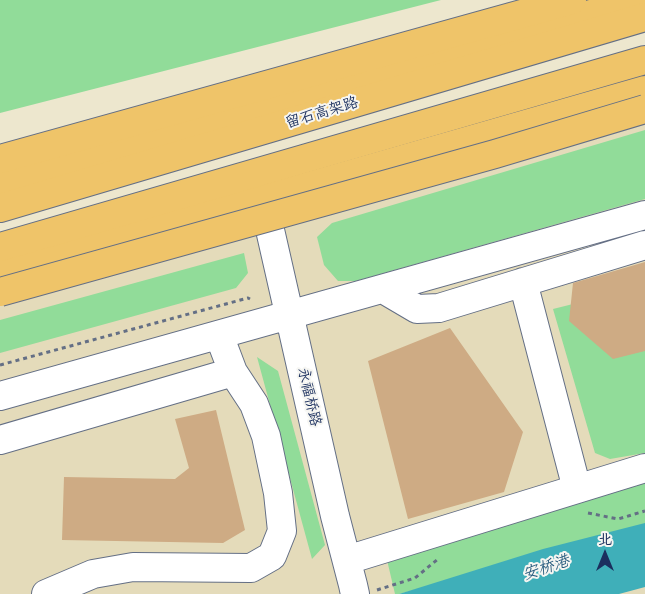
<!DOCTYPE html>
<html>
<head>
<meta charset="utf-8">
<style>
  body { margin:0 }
  #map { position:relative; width:645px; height:594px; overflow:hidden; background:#ede7ce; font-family:"Shantell Sans","LXGW WenKai TC",sans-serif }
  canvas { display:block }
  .north { position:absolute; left:580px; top:529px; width:50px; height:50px; -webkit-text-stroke:4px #f6f6f2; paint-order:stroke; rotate:0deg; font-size:14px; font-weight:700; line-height:20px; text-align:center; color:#1b2f5e }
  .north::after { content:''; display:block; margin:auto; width:18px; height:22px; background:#1b2f5e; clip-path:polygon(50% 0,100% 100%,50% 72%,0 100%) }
</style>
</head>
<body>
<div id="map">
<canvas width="645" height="594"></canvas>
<div class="north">北</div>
</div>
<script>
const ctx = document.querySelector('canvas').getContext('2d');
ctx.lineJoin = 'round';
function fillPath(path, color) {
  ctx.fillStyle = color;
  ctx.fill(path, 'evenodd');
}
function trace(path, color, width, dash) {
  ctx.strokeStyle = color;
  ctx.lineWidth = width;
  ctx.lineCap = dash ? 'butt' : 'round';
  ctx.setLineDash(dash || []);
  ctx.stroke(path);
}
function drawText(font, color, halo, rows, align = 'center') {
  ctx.font = font + ' "Shantell Sans","LXGW WenKai TC",sans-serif';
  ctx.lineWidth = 4;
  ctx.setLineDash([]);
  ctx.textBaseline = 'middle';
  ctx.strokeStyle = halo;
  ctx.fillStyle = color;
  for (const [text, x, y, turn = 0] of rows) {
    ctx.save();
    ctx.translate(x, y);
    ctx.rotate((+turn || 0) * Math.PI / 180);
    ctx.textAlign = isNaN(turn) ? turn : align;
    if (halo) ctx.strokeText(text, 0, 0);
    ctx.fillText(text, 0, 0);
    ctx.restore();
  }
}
const built = new Path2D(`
  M645 120V594H0V302Z`);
const green = new Path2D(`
  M0 0H441L0 113Z
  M645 130V199L356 281H338L324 265 317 237 332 223Z
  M244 253 248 273 236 288 0 353V320Z
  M645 286V453L610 459 595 453 553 309Z
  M257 357 278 371 325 545 312 559Z
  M645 481V527L399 594H395L387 560Z`);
const water = new Path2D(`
  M645 523V587L619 594H399L543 549Z`);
const building = new Path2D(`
  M645 262V351L613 359 569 321 573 283Z
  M450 328 523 432 504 492 408 519 368 361Z
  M216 410 245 530 223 543 62 540 64 477 175 479 189 468 175 419Z`);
const path = new Path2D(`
  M0 365 248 298 250 299
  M588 513 618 519 645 511
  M377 590 415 578 438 559`);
const minor = new Path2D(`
  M263 199 335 516 353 585 355 594
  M523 282 577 489
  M383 289 417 309 439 308 645 245
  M0 396 645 215
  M0 440 233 372
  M347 560 645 468
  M46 594 93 574 133 567 251 568 272 556 282 531 278 493 266 436 254 404 233 372 219 335`);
const major = new Path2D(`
  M0 184 209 128 638 0
  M0 274 645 90`);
const highway = new Path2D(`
  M0 159 572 0
  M0 208 645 17
  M0 247 645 60`);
const highwayBridge = new Path2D(`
  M0 292 495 154 645 109`);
const streetNames = [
  ["留石高架路",322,113,-17],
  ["永福桥路",309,397,77]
];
const waterNames = [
  ["安桥港",546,568,-18]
];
fillPath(built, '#e4dbba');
fillPath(green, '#91dc99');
fillPath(water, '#3fafb9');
fillPath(building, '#ceab84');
trace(minor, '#646f85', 30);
trace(major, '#646f85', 30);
trace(highway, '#646f85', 30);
trace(path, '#646f85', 3, [4, 4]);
trace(minor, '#fff', 28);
trace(major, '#efc469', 28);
trace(highway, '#efc469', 28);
trace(highwayBridge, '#646f85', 30, []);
trace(highwayBridge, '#efc469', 28);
drawText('15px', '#1b2f5e', '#f6f6f2', streetNames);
drawText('italic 16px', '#285c7e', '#f6f6f2', waterNames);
</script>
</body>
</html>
